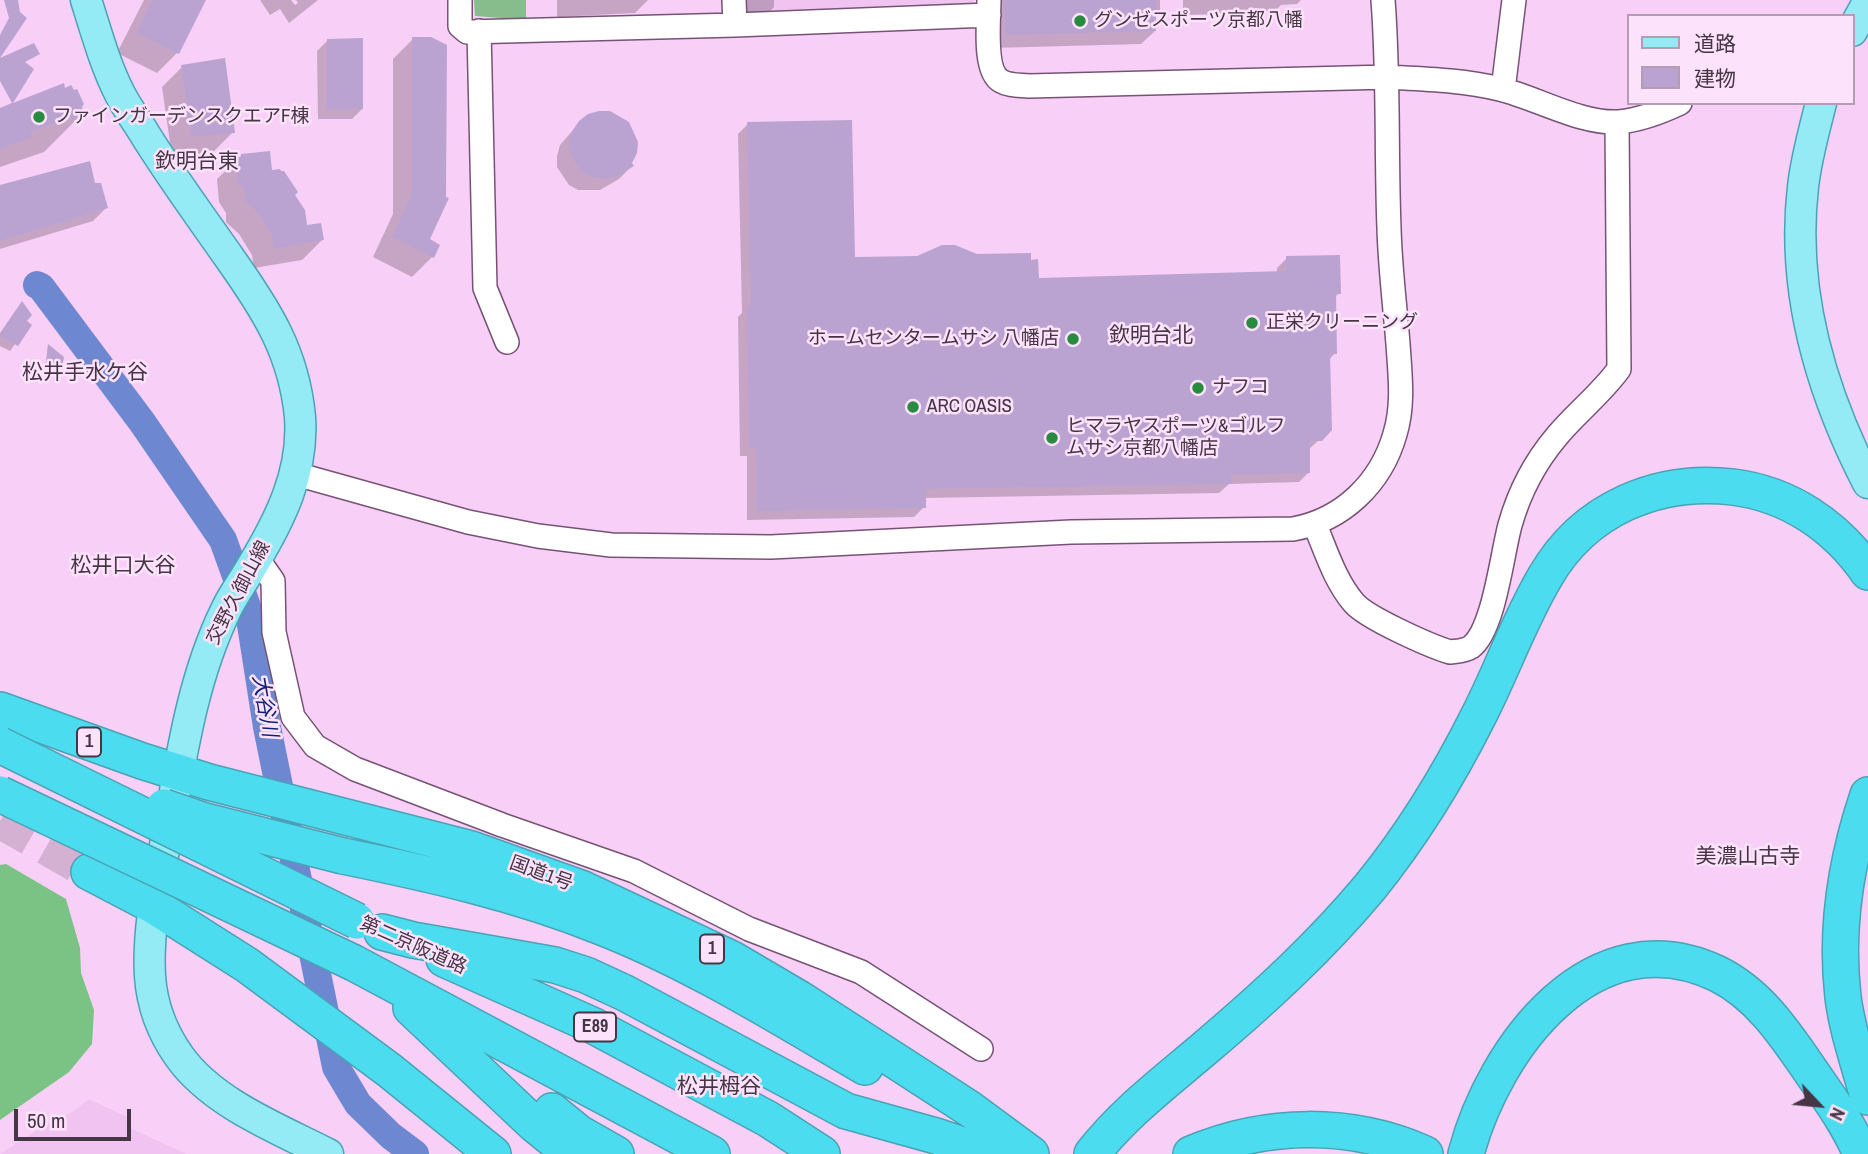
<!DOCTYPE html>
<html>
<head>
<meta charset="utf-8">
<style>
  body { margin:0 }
  #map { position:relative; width:1868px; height:1154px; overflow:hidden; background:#f8cff6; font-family:"Archivo Narrow","Noto Sans JP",sans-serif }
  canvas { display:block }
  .legend { position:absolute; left:1627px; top:14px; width:228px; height:91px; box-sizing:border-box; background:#fce2fa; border:2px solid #b39db2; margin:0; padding:9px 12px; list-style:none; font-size:21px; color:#453545 }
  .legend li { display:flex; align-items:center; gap:14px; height:35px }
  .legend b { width:35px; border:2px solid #b39db2 }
  .north { position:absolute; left:1784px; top:1070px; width:70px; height:70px; -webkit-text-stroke:5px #fce2fa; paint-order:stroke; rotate:116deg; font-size:19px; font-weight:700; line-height:28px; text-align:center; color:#453545 }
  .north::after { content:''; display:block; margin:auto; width:24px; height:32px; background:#453545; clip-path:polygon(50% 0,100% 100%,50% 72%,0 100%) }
  .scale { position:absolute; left:14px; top:1109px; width:117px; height:32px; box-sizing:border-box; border:4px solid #453545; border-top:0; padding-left:9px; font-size:21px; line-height:24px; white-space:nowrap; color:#453545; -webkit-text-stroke:5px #fce2fa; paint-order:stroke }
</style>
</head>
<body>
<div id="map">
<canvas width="1868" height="1154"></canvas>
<ul class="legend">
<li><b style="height:9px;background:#94eaf5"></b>道路</li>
<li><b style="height:19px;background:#baa3d1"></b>建物</li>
</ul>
<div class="north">N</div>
<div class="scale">50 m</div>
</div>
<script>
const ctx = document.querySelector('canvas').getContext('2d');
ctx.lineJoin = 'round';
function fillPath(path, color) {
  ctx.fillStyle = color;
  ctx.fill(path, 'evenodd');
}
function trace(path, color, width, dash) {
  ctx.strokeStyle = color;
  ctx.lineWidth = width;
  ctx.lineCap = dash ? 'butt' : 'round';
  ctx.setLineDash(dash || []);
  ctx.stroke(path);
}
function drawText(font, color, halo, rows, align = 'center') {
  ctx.font = font + ' "Archivo Narrow","Noto Sans JP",sans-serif';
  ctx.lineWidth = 5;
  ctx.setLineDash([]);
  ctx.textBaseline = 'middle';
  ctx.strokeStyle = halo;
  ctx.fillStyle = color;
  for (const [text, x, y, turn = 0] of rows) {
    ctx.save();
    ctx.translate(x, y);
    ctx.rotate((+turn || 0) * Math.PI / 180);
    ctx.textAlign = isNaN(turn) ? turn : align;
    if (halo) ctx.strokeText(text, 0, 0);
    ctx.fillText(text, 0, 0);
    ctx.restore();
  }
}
const built = new Path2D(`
  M741 0H974L968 7 750 16 741 8Z
  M89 1099 131 1119 128 1127 186 1154H0L42 1127 74 1111Z`);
const green = new Path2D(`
  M474 0H526V20L475 16Z`);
const forest = new Path2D(`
  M6 864 66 899 80 948 81 973 94 1010 92 1044 69 1072 0 1120V865Z`);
const shadow = new Path2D(`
  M144 0H204L177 53 157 73 117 53Z
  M260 0H291L295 5 298 3 296 0H318L289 23 280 9 270 15Z
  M557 0H648L635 13 557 17Z
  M744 0H774V7L764 17H744Z
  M991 0H1160V10L1154 16 1155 31 1141 44 992 48Z
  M1183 0H1301L1297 4 1281 5 1275 11H1230L1228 14 1183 15Z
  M413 39 427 239 437 245 432 257 412 277 373 257 393 214V59Z
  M327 41 362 109 352 119H318L317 51Z
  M182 67 233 132 213 152 172 157 162 87Z
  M0 109 82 114 44 152 0 167Z
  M580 122 632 166 619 179 600 190H578L569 185 557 167V156L560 145Z
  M748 124 853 259 977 256 1030 262 1037 280 1277 273V268L1287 258 1339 293 1334 298 1335 353 1329 360 1331 429 1308 450 1309 472 1299 482 1229 484 1219 493 924 498V507L914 517 747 520V456H740L738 317 742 313 738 134Z
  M242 155 270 171 293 195 306 227 322 240 302 260 254 268 252 255 239 234 226 222V213L219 202 217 179Z
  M94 185 106 208 93 221 0 249V187Z
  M16 310 29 325 10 351 0 346V333Z
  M48 346 60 366 57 369 45 368Z`);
const river = new Path2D(`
  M37 285 41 287 142 422 223 540 249 612 267 727 336 1067 358 1104 391 1136 415 1154`);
const building = new Path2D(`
  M4 0H18L20 12 27 18 0 58V35L9 18Z
  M152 0H206L179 54 136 33Z
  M1004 0H1156V31L1005 35Z
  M412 37H431L447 45 446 197 449 198 430 239 440 245 434 258 392 237 412 193Z
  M363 38V109L327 110V39Z
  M34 43 40 54 25 62 34 69 13 103 64 83 65 88 71 85 74 90 77 89 84 104 82 107 84 114 31 131 32 137 0 149V108L12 103 0 81V58Z
  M225 58 235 133 191 137 181 65Z
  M599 111H610L629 122 638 142 637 153 632 163 634 166 615 177 604 179 592 177 582 172 575 163 570 153 569 141 573 130 579 121 588 114Z
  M852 120 855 257 917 256 942 245H955L977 254 1031 253V260L1038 259 1039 278 1286 271V256L1340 255 1341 294H1336L1337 354H1330L1332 430 1322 441H1310V473L1231 475V484L926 489V508L757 511 756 447H749L747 306 751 305 747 122Z
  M270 151 272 170 280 169 281 171H284L298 192 295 195 305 210 307 225 321 223 324 240 274 249 272 235 259 214 245 201V192L238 181 236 157H241V154Z
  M90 161 95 183H101L108 208 0 241V185Z
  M22 301 32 315 27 321 32 325 18 346 0 336V334Z
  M48 344 64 357 62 367 46 366Z`);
const highwayTunnel = new Path2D(`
  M0 821 89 872`);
const minor = new Path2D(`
  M460 0V26L467 32 735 25 989 15
  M734 0 735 25
  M989 0C989 20 983 71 1001 81 1009 86 1020 85 1029 86L1388 77C1425 79 1463 80 1500 89 1537 98 1580 124 1619 122 1639 120 1661 112 1680 103
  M479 31 485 288 507 342
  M1503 90 1514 0
  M296 474 468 522 538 536 611 545 771 547 1071 532 1293 529C1343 520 1381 483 1395 434 1404 404 1400 375 1398 344 1395 306 1390 267 1389 228 1386 152 1389 76 1383 0
  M1315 525C1326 551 1335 581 1354 603 1367 618 1430 646 1450 652 1458 651 1465 651 1471 647 1494 630 1502 554 1510 525 1519 493 1535 462 1557 436 1576 413 1601 394 1619 369L1617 122
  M257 558 273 581 274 632 293 717 315 746 355 769 502 825 634 871 749 929 861 972 981 1049`);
const major = new Path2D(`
  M86 0C96 31 105 65 120 94 126 106 134 117 141 128 169 174 201 217 231 260 267 311 294 353 300 417 304 472 280 520 252 566 243 582 232 596 225 612 193 678 182 753 169 824 160 874 147 925 150 976 152 1006 162 1032 179 1056 212 1103 279 1129 328 1154
  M1852 31 1868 2
  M1821 103C1814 131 1806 159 1803 187 1791 290 1821 392 1868 483`);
const highway = new Path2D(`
  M0 710 142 761 209 782 471 849 583 889 732 959 800 999 970 1109 1031 1154
  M1868 795C1846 860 1835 928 1843 997 1847 1030 1859 1064 1868 1097
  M343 856C431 874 516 893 599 926 692 962 779 1017 865 1067
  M89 872 154 906 247 965 389 1070 493 1154
  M382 932 413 940 555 965 586 975 625 993 846 1111 936 1136 989 1154
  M444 959 592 1025 768 1119 822 1154
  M354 963 712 1154
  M411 1008 534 1124 571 1154
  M552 1111 579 1133 616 1154
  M1092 1154C1124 1113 1164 1083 1204 1049 1263 999 1320 947 1370 887 1413 834 1448 777 1479 715 1502 670 1519 621 1545 577 1584 509 1657 478 1733 487 1789 494 1836 526 1868 572
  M1191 1154C1266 1122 1351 1121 1425 1154
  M1466 1154C1494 1048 1593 914 1718 974 1760 995 1786 1035 1812 1073 1830 1099 1849 1125 1861 1154`);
const highwayBridge = new Path2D(`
  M0 745 357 921
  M0 794 354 963
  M164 807 205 821 343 856`);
const markers = [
  [1080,21,7,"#288b40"],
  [39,117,7,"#288b40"],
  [1252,323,7,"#288b40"],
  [1073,339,7,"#288b40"],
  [1198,388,7,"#288b40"],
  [913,407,7,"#288b40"],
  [1052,438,7,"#288b40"]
];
const shields = [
  [89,742,24],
  [712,949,24],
  [595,1027,42]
];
const shieldNames = [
  ["1",89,742],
  ["1",712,949],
  ["E89",595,1027]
];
const poiNames = [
  ["グンゼスポーツ京都八幡",1094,21],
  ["ファインガーデンスクエアF棟",53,117],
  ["正栄クリーニング",1266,323],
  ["ホームセンタームサシ 八幡店",1059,339,"right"],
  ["ナフコ",1212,388],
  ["ARC OASIS",927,407],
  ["ヒマラヤスポーツ&ゴルフ",1066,427],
  ["ムサシ京都八幡店",1066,449]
];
const streetNames = [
  ["交野久御山線",239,593,-62],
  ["国道1号",541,874,20],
  ["第二京阪道路",413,946,24]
];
const neighbourhoodNames = [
  ["欽明台東",197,162],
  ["欽明台北",1151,336],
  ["松井手水ケ谷",85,373],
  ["松井口大谷",123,566],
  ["美濃山古寺",1748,857],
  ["松井栂谷",719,1087]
];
const waterNames = [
  ["大谷川",264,706,80]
];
fillPath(built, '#f1c3f0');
fillPath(green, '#87bc8d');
fillPath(forest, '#7bc285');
fillPath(shadow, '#0003');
trace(river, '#6d88d0', 28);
fillPath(building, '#baa3d1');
trace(highwayTunnel, '#d4b0d3', 35, [35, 18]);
trace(minor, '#765375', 26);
trace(major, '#4aa2b4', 33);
trace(highway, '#4aa2b4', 38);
trace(minor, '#fff', 23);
trace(major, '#94eaf5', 30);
trace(highway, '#4cdcef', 35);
trace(highwayBridge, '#4aa2b4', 38, []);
trace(highwayBridge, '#4cdcef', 35);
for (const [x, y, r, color] of markers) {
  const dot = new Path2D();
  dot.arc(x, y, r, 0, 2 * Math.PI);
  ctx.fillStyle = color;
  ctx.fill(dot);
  trace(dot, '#fce2fa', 2.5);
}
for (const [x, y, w] of shields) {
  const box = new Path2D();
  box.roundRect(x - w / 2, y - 14.5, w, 29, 5);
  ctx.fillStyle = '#fce2fa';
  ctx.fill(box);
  trace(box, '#453545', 2);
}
drawText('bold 18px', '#453545', null, shieldNames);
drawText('19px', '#453545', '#fce2fa', poiNames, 'left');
drawText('19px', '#453545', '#fce2fa', streetNames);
drawText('21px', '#453545', '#fce2fa', neighbourhoodNames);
drawText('italic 21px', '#112074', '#fce2fa', waterNames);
</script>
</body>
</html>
